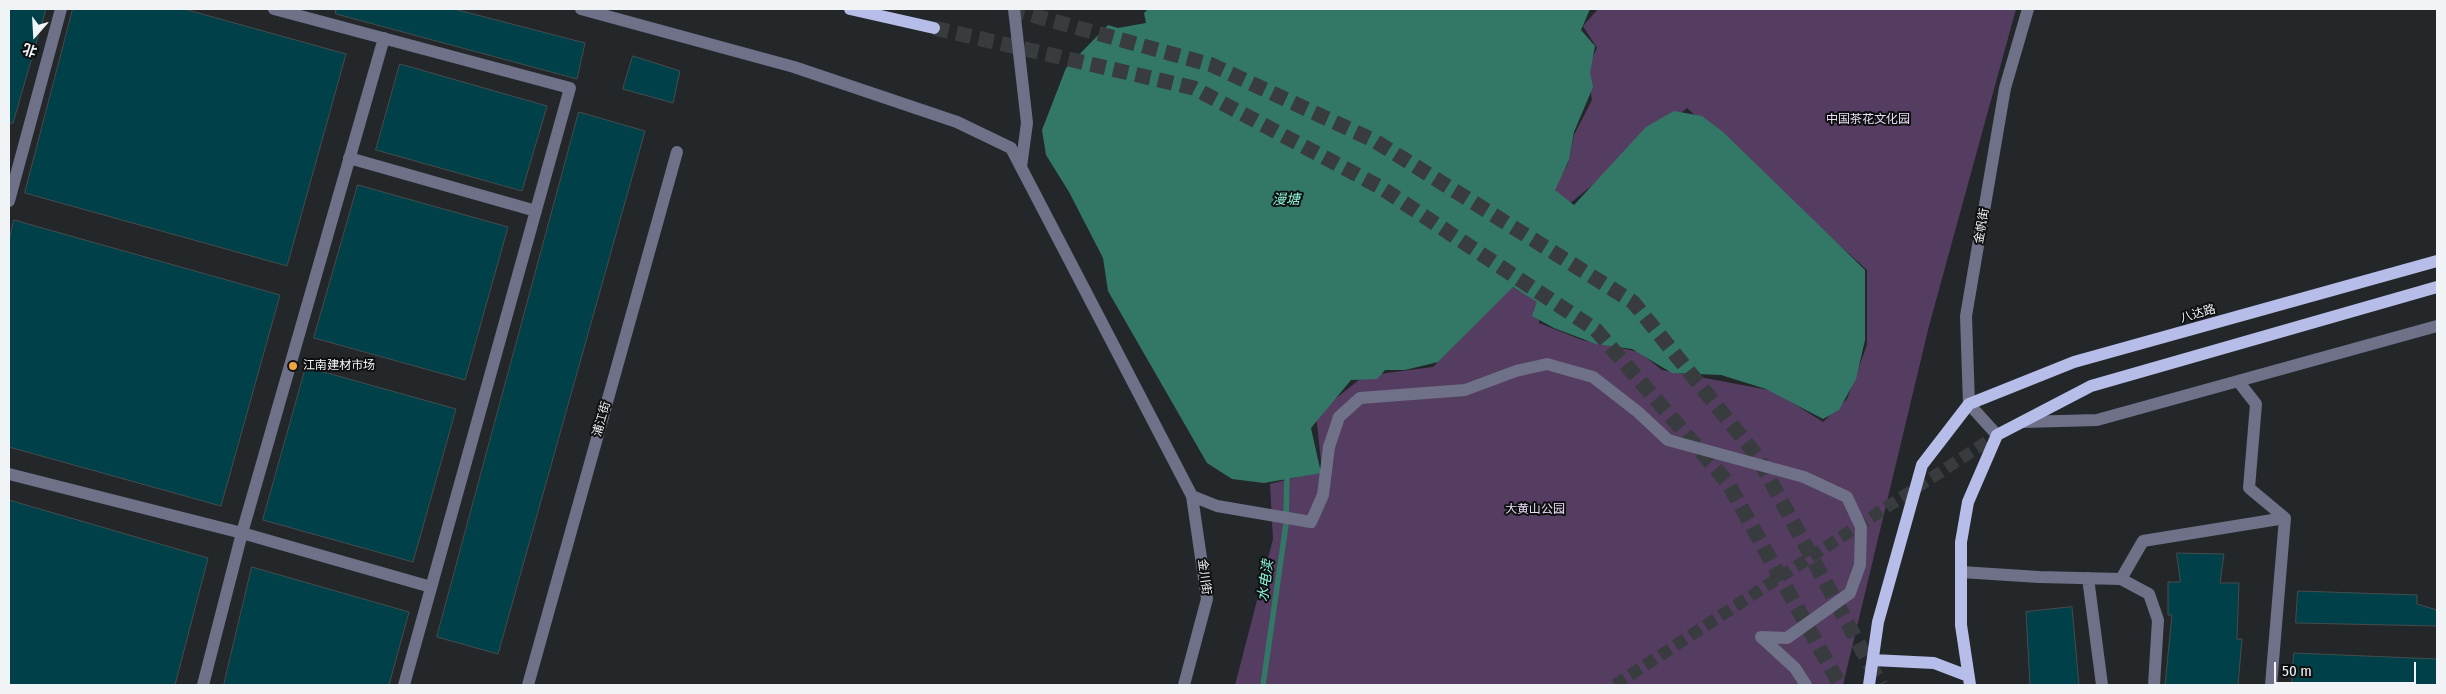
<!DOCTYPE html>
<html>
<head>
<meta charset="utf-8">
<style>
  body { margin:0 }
  #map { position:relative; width:2446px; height:694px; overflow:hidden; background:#23272a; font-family:"Fira Sans Condensed","Noto Sans SC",sans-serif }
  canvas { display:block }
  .frame { position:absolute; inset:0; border:10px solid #f1f4f7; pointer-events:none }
  .north { position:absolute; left:10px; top:10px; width:50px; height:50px; -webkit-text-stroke:4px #0e1011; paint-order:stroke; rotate:199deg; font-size:14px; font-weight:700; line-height:20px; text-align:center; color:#f1f4f7 }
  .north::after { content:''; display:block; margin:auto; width:18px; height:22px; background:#f1f4f7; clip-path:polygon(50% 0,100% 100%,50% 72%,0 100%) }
  .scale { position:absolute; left:2274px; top:662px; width:142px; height:22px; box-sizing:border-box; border:2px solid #f1f4f7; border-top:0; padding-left:6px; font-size:15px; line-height:18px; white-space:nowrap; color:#f1f4f7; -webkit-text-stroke:4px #0e1011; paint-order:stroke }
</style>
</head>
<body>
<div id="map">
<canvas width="2446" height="694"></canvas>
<div class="frame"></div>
<div class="north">北</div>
<div class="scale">50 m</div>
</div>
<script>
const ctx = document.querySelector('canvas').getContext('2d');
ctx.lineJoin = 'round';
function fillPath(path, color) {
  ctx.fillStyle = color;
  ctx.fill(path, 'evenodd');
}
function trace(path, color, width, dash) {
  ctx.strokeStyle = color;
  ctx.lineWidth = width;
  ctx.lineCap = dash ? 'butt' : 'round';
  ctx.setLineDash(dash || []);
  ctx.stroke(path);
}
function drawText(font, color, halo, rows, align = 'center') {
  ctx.font = font + ' "Fira Sans Condensed","Noto Sans SC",sans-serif';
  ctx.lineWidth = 4;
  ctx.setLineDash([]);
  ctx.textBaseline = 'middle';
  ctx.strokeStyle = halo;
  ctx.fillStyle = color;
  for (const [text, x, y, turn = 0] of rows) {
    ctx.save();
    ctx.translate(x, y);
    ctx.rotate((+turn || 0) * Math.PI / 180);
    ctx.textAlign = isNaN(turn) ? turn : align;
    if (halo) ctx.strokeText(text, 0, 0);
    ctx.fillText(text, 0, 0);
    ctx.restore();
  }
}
const green = new Path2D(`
  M1598 9H2016L1929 326 1843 685H1235L1273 539 1270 484 1322 471 1316 414 1364 376 1433 367 1512 287 1539 301V323L1582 340 1639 352 1662 370 1774 391 1823 422 1847 399 1867 345V270L1687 108 1568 205 1551 192 1568 164 1574 135 1592 100 1587 69 1597 48 1583 26Z`);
const water = new Path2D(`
  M1148 9H1590L1581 30 1595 46 1590 73 1593 87 1574 132 1569 160 1555 190 1574 205 1646 127 1674 111 1702 116 1723 132 1865 270V340L1856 379 1839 410 1823 419 1766 389 1721 375 1672 373 1632 349 1596 344 1554 328 1532 316 1537 302 1513 287 1438 362 1405 370H1385L1377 379 1351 380 1311 428 1321 473 1264 483 1232 479 1207 463 1108 291 1103 258 1069 192 1046 155 1042 130 1066 68 1108 25 1118 28 1146 23 1144 13Z`);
const stream = new Path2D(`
  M1263 685 1286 524 1287 472`);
const building = new Path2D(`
  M9 9H46L13 123H9Z
  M73 9H184L346 54 287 266 25 193Z
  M336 9H454L585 43 577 79 336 14Z
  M633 56 680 71 673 103 623 89Z
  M400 64 547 106 522 191 376 150Z
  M579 112 645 131 498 654 437 637Z
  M358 185 508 227 465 380 314 338Z
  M14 220 280 295 221 506 9 447V241Z
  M306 367 456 409 413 562 263 520Z
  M9 500 208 558 175 685H9Z
  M2177 553 2224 554 2220 583H2239L2237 639H2242L2238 685H2165L2172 615H2168V582H2180Z
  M252 567 409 612 389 685H224Z
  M2298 591 2417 595V604L2437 610V626L2296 623Z
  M2072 607 2079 685H2030L2026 612Z
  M2294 653 2437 659V685H2292Z`);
const minorTunnel = new Path2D(`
  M1615 685 1997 435`);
const highwayTunnel = new Path2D(`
  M1010 9 1212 65 1375 141 1633 302 1757 456 1881 685
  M934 28 1194 88 1380 187 1596 330 1728 483 1840 685`);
const minor = new Path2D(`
  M274 9 570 88 404 685
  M581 9 794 67 957 122 1011 148 1192 496 1217 506 1311 522 1323 495 1329 447 1339 417 1360 398 1465 390 1516 371 1547 364 1593 377 1638 412 1668 440 1804 477 1847 497 1861 527 1860 565 1850 593 1787 638 1761 637 1795 668 1806 685
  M1014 9 1027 123 1021 167
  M349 158 536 211
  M9 201 61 9
  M2238 381 2256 404 2249 488 2285 518 2271 685
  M2023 422 2097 420 2437 326
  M1997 435 1969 404 1966 316 2005 88 2028 9
  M9 474 242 533 431 587
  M1961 572 2039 577 2121 579 2149 594 2158 620 2154 685
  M2088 578 2102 685
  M2121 579 2143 541 2285 518
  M203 685 242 533 384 38
  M528 685 677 152
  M1184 685 1207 599 1192 496`);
const major = new Path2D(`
  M850 9 934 28
  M1873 660 1934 663 1968 676
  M1869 685 1878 622 1922 465 1969 404 2074 362 2437 261
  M1970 685 1961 625V542L1968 502 1997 435 2091 386 2437 287`);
const markers = [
  [293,366,5,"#f0a63f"]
];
const parkNames = [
  ["中国茶花文化园",1868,120],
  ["大黄山公园",1535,510]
];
const streetNames = [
  ["金帆街",1982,226,-80],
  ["八达路",2198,314,-16],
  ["浦江街",602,419,-74],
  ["金川街",1204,577,83]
];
const poiNames = [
  ["江南建材市场",303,366]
];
const waterNames = [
  ["漫塘",1286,200],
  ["水电渎",1266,581,-82]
];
fillPath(green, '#553d61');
fillPath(water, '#337867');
trace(stream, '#337867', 5.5);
fillPath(building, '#004049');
trace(building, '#464c4d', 1);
trace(minorTunnel, '#383c3e', 12, [12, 6]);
trace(highwayTunnel, '#383c3e', 15, [15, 8]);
trace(minor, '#6e7187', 12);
trace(major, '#b7bde9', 12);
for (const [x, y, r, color] of markers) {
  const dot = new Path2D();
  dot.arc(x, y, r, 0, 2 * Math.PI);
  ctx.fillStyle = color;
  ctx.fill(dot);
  trace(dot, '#0e1011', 2);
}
drawText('12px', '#eedcf8', '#0e1011', parkNames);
drawText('12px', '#f1f4f7', '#0e1011', streetNames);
drawText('12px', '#f1f4f7', '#0e1011', poiNames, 'left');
drawText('italic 14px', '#8df4d9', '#0e1011', waterNames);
</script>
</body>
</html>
